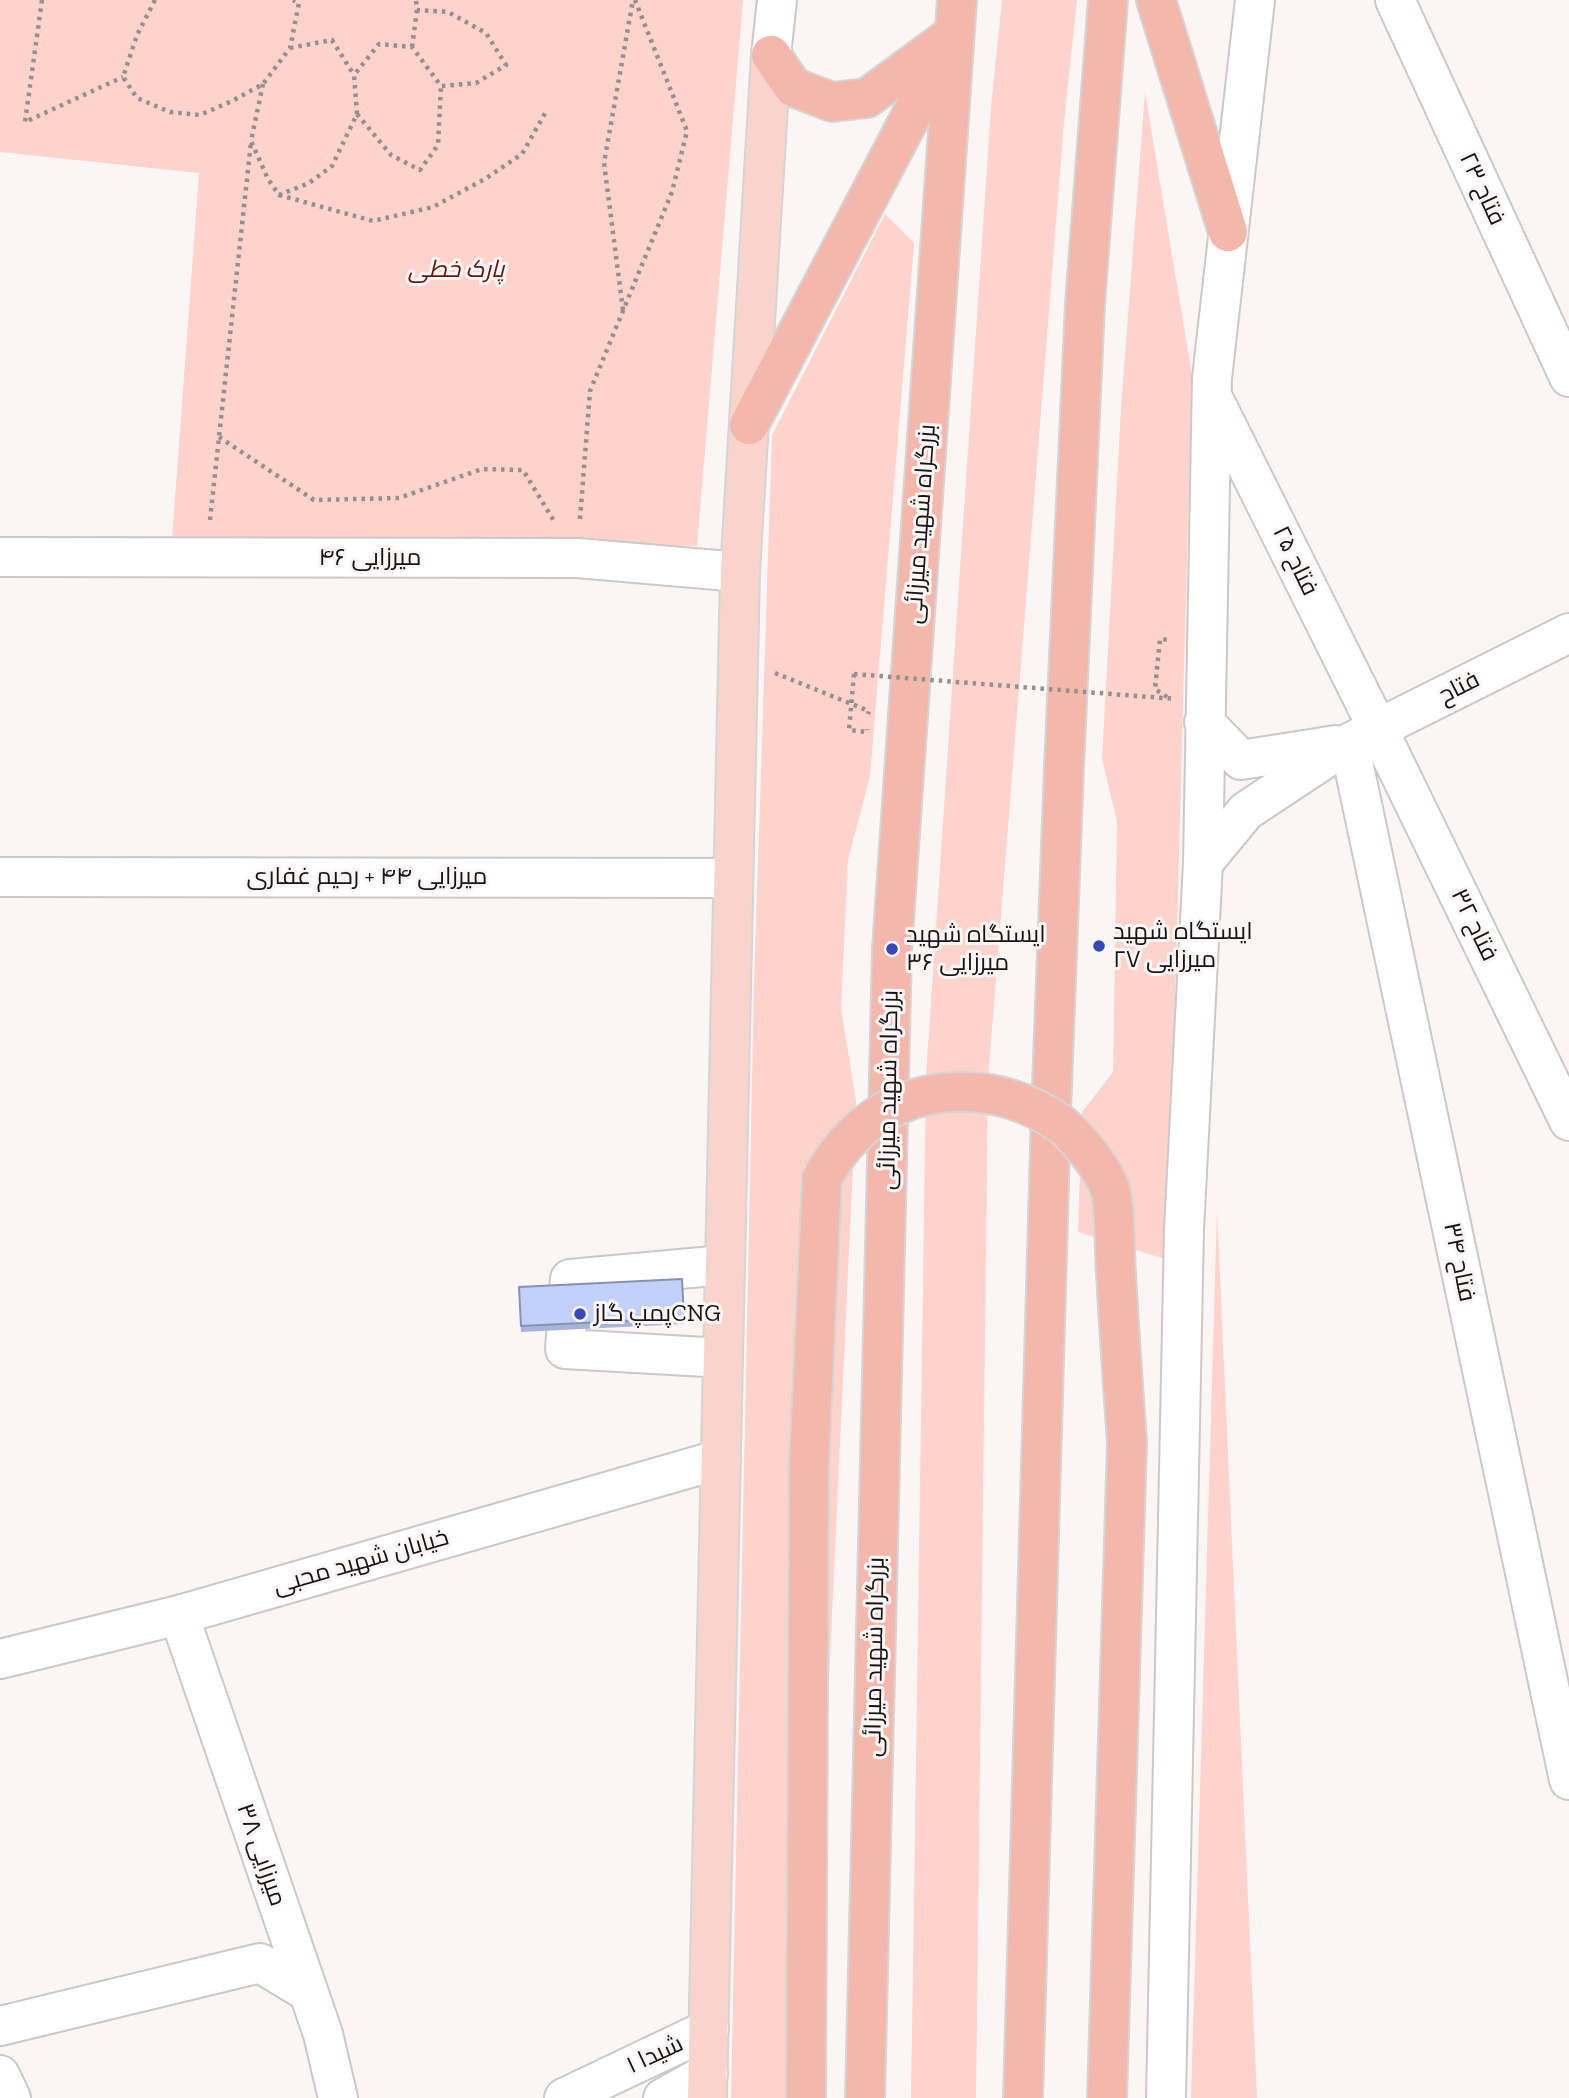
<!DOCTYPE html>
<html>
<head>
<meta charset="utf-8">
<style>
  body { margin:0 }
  canvas { display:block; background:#fbf6f5 }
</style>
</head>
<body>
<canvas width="1569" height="2098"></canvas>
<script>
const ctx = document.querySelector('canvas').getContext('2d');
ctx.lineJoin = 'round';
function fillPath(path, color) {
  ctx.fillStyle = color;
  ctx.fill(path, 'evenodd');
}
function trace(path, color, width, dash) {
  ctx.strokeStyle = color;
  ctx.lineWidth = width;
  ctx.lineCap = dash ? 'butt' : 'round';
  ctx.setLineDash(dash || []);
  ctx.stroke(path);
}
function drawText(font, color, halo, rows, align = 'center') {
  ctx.font = font + ' "Zilla Slab",Cairo,serif';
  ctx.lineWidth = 6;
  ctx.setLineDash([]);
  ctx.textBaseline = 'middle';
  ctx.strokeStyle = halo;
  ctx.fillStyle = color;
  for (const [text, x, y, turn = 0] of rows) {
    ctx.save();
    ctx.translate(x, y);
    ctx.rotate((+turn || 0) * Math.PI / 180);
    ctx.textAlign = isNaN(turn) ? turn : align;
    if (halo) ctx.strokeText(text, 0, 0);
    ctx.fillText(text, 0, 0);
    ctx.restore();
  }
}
const green = new Path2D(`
  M0 0H743L697 546 172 539 199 173 0 152Z
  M1002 0H1077L1064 122 988 1079 976 2098H911L926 1075 991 107Z
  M1145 92 1192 375 1168 1260 1078 1232 1082 1112 1113 1072 1117 822 1102 759 1121 408Z
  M885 214 914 243 870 776 848 860 841 1008 856 1101 821 1850 796 2098H731L754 983 772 435Z
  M1217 1210 1257 2098H1191Z`);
const path = new Path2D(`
  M42 0 25 122 123 77
  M155 0 137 35 123 77 137 98 170 112 200 115 232 101 263 84 290 48 299 3 293 0
  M412 47 417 10
  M290 48 332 40 354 75
  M263 84 251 141 268 179 279 195 309 183 332 166 357 114 354 75 379 44 412 47 441 86 476 83 506 65 486 33 448 12 417 10 416 0
  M357 114 391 155 420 170 438 145 441 86
  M279 195 373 221 433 207 485 179 522 154 547 110
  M623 310 604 163 633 0
  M219 437 314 500 399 498 482 469 523 470 554 521
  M580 519 590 391 672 192 687 131 635 0
  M210 520 251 142
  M775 673 869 711 868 714
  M854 674 849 730 867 732V729
  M1167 697 1155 689 1160 639 1171 640`);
const minor = new Path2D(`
  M1395 0 1569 377
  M771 55 777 0
  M1213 398 1378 729 1569 1121
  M0 557 577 558 740 572
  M1204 722 1241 760 1336 745
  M1349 743 1569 1780
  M1203 863 1246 811 1349 743 1569 633
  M0 877 733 878
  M723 1358 565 1349 570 1279 724 1265
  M179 1615 323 2034 338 2098
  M0 1659 179 1615 721 1459
  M0 2026 260 1963 308 1992
  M0 2075 11 2098
  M564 2098 709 2029
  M663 2098 708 2073
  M1166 2098 1184 1230 1203 863 1212 378 1255 0`);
const major = new Path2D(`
  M707 2098 740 572 771 55`);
const highway = new Path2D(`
  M1156 0 1228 232
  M771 55 793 87 832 102 867 98 946 40
  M749 425 946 49
  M806 2098 809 1466
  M865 2098 892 949 957 0
  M1023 2098 1051 1112 1064 767 1085 304 1108 0
  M1107 2098 1127 1443`);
const pathBridge = new Path2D(`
  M854 674 1176 699`);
const highwayBridge = new Path2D(`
  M809 1466 822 1178C831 1163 840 1148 853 1136 909 1079 1000 1079 1062 1125 1078 1138 1107 1173 1111 1193 1116 1218 1114 1247 1116 1273 1119 1329 1123 1386 1127 1443`);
const wall = new Path2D(`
  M682 1279 684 1324 521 1332 519 1287Z`);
const building = new Path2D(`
  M682 1279 684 1318 521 1326 519 1287Z`);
const markers = [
  [1099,946,7,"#3448ba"],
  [892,949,7,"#3448ba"],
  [580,1314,7,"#3448ba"]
];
const streetNames = [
  ["فتاح ۲۳",1482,189,65],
  ["بزرگراه شهید میرزائی",921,524,-86],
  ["میرزایی ۴۶",370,558],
  ["فتاح ۲۵",1295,561,64],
  ["فتاح",1459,688,-27],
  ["میرزایی ۴۴ + رحیم غفاری",367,877],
  ["فتاح ۳۲",1474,925,64],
  ["بزرگراه شهید میرزائی",889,1090,-89],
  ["فتاح ۳۴",1459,1262,78],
  ["خیابان شهید محبی",361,1562,-16],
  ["بزرگراه شهید میرزائی",875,1657,-89],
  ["میرزایی ۳۸",261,1855,71],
  ["شیدا ۱",655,2055,-25]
];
const parkNames = [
  ["پارک خطی",456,270]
];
const poiNames = [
  ["ایستگاه شهید",1113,932],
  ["میرزایی ۲۷",1113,960],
  ["ایستگاه شهید",906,935],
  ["میرزایی ۳۶",906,963],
  ["پمپ گازCNG",594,1314]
];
fillPath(green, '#fed3cc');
trace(minor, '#cdc8c7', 42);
trace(major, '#d5d5d5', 42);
trace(highway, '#d5d5d5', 42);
trace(path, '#94908f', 4.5, [3.5, 5]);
trace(minor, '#fff', 38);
trace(major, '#f8d4cd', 38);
trace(highway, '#f4b7ac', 38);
trace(highwayBridge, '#d5d5d5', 42, []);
trace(pathBridge, '#94908f', 4.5, [3.5, 5]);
trace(highwayBridge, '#f4b7ac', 38);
fillPath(wall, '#a7b4d9');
fillPath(building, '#c2d1fc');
trace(building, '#8892b0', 2);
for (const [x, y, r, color] of markers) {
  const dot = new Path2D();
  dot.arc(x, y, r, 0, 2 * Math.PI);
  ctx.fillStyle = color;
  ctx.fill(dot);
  trace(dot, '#fbf6f5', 2.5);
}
drawText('24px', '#161414', '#fbf6f5', streetNames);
drawText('italic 24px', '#621810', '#fbf6f5', parkNames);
drawText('24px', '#161414', '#fbf6f5', poiNames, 'left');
</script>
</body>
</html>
